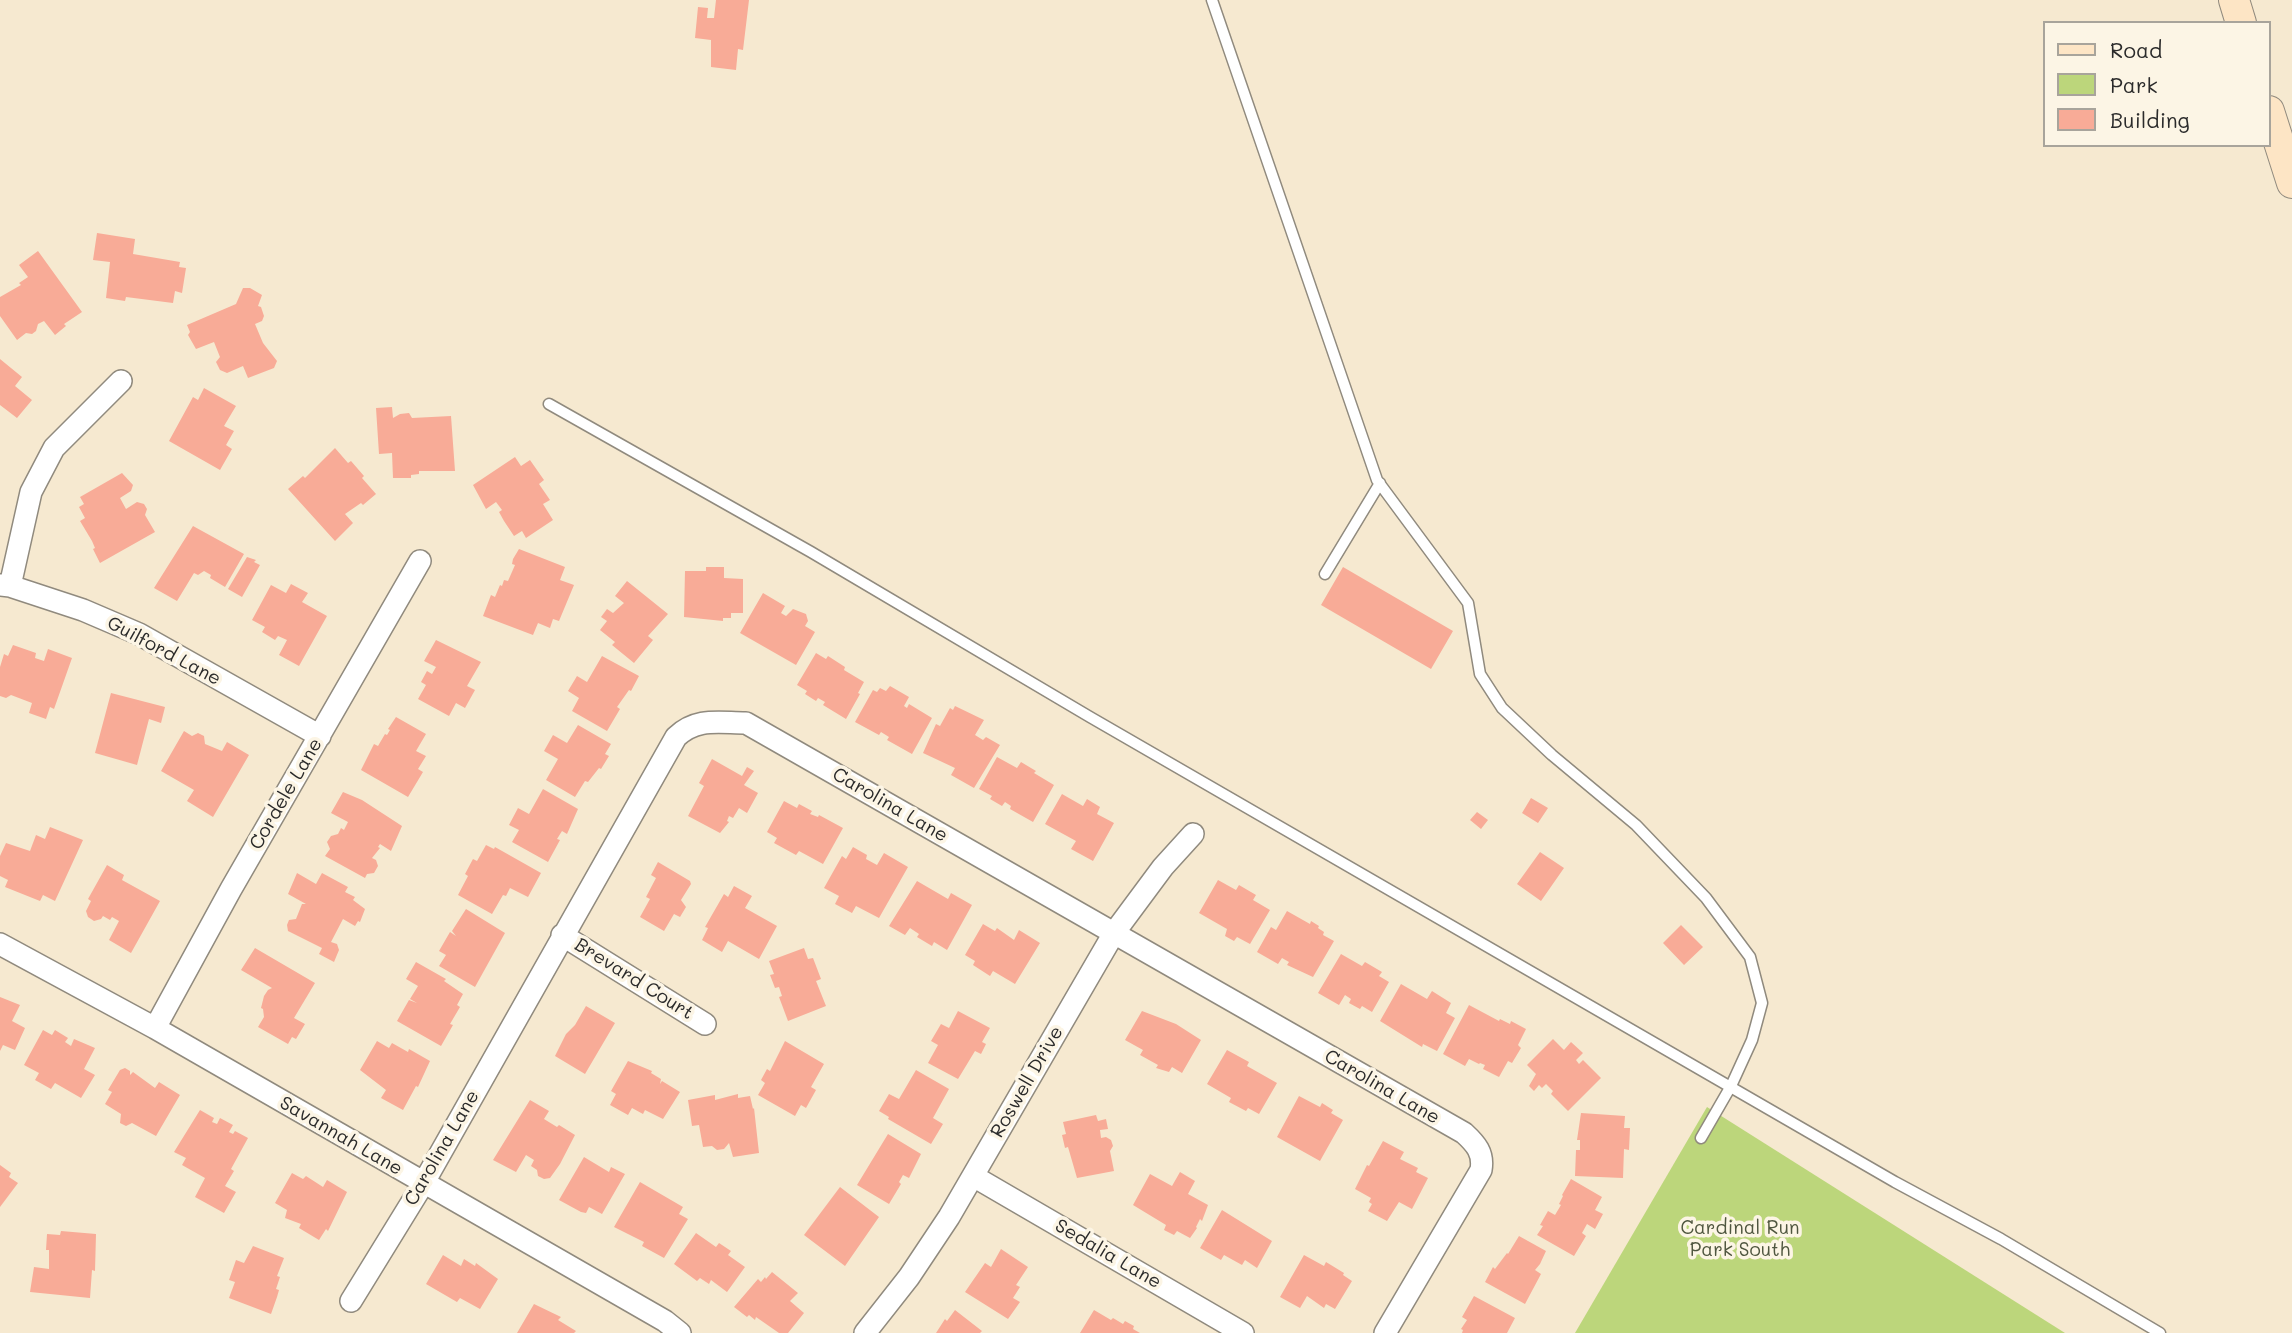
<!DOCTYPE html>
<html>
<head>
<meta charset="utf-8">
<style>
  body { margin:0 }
  #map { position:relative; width:2292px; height:1333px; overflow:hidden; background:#f6e9d0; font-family:Mali,sans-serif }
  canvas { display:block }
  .legend { position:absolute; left:2043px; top:21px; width:228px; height:126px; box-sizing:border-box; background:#fcf5e5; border:2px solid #a8a49b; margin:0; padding:9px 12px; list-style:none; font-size:21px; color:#2b2b2b }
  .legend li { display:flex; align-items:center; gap:14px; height:35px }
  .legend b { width:35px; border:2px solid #a8a49b }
</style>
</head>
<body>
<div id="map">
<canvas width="2292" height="1333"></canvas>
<ul class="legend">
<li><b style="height:9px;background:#fde5c5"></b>Road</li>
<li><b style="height:19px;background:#bcd67b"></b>Park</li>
<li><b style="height:19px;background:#f8ab97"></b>Building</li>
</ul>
</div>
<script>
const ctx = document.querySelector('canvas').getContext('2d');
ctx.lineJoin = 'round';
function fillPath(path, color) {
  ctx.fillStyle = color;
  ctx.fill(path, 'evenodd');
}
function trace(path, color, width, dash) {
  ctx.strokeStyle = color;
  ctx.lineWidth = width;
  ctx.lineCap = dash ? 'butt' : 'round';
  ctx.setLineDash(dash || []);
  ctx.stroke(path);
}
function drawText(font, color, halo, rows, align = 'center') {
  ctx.font = font + ' Mali,sans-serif';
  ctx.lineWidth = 7;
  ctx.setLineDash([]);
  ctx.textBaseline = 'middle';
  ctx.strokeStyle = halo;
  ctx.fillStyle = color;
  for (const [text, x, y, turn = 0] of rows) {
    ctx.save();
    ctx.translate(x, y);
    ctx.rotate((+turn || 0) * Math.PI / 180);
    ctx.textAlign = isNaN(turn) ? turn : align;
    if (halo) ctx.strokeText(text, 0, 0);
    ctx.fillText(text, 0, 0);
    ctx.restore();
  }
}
const green = new Path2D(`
  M1707 1107 2065 1333H1575Z`);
const building = new Path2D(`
  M716 0H749L743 50 738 49 736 70 711 67V40L695 38 698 7 708 8 707 18H714Z
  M97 233 135 239 133 254 180 262 179 267 186 268 182 293 175 291 173 303 126 297 125 301 106 298 110 262 93 260Z
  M38 251 82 312 64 324 66 326 55 335 44 321 38 324 36 331 32 334 26 333 17 340 0 316V297L21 285 19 283 28 277 19 265Z
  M243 288H250L262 295 258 306 261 307 264 316 262 321 255 324 263 343 277 361 274 368 248 378 243 366 227 373 220 370 216 362 220 357 214 342 196 349 188 335 190 332 187 325 236 304Z
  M0 359 22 377 15 386 32 400 17 418 0 405Z
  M204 388 236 406 224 426 234 431 226 445 232 449 220 470 169 441 193 397 198 400Z
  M392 407 393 418 400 414 409 413 412 418 451 416 455 471H419V474L411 475V478H393L392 453 379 454 376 408Z
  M335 448 348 463 351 461 364 476 362 478 376 494 363 505 361 503 345 514 353 523 335 541 288 489 303 476 305 478Z
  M515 457 521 466 530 460 544 480 539 484 550 500 543 504 553 520 526 538 522 531 514 536 504 521 499 512 502 510 496 502 486 509 473 485Z
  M122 473 133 485 131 491 120 498 126 509 137 502 144 504 147 509 145 515 155 532 100 563 93 549 95 548 92 541 80 521 85 518 79 507 84 504 80 497Z
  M193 526 244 554 225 587 210 578 211 575 204 571 198 575 194 573 177 601 154 588Z
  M519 549 565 567 560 580 574 585 559 621 553 619 550 628 538 623 533 635 483 616 491 595 495 597 500 585 502 586 504 580 508 581 515 565 512 564 513 559Z
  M247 557 256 560 254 562 260 565 242 597 228 589Z
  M706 567H724V578L743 579V613H731V618H723V621L684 617 685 571H706Z
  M1343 567 1453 631 1431 669 1321 605Z
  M627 581 668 614 648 636 653 640 634 663 612 645 615 642 600 630 607 621 601 617 607 609 613 613 624 603 615 596Z
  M291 584 308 593 302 602 327 616 299 666 279 655 287 640 278 636 275 640 262 632 265 627 252 620 271 585 286 593Z
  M763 593 785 606 781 613 786 616 793 609 806 614 808 621 805 626 815 632 796 665 740 633Z
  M436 640 481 662 467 686 475 690 465 708 456 703 449 716 418 699 426 685 421 682 427 671 432 674 436 667 424 661Z
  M13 645 36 653 35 658 44 661 48 649 72 658 54 709 50 707 46 719 29 713 32 703 11 695 6 698 0 696V667L4 654 8 656Z
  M816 653 826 659 828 656 845 667 844 670 864 682 858 693 860 694 846 719 823 705 825 702 818 698 816 701 805 694 807 691 797 685Z
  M602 656 639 676 631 691 629 690 617 707 620 709 607 731 572 711 579 698 568 691 577 676 587 682Z
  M890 686 909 697 904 706 907 708 909 704 932 718 912 754 887 740 889 737 881 732 879 735 855 722 873 690 877 692 880 688 886 691Z
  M111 693 165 707 161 723 149 719 137 765 95 753Z
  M955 706 984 720 975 735 983 740 986 737 1000 745 974 788 951 775 955 768 923 753 936 724 940 726 950 708 953 710Z
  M396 717 426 734 416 751 426 756 418 769 423 772 408 797 361 770 374 744 378 746 385 734 387 735 390 730 388 729Z
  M578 725 611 744 605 754 609 756 601 769 599 768 588 782 585 781 575 797 546 780 558 759 544 751 553 735 567 743Z
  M184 731 192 736 198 733 204 736 205 744 222 751 227 742 249 755 213 817 187 801 194 790 161 771Z
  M997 757 1017 768 1021 762 1036 771 1034 773 1054 785 1033 822 1010 809 1011 806 1005 802 1002 806 990 799 992 796 979 789Z
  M712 759 742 776 747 767 754 771 744 785 758 793 747 813 739 808 733 818 729 816 727 821 729 822 720 833 688 816 704 786 699 783Z
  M543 789 578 809 567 834 562 831 557 839 560 840 548 862 512 842 519 830 509 825 518 808 529 814Z
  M343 792 362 800 402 826 391 851 380 844 378 847 380 848 372 858 376 860 378 866 374 873 367 874 365 878 325 856 330 849 327 842 331 836 338 834 341 828 344 830 348 822 331 813Z
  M1062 794 1083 806 1087 799 1100 807 1097 814 1114 823 1093 861 1071 849 1076 841 1045 824Z
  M1531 798 1548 808 1538 823 1522 813Z
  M784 801 797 808 799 804 812 811 810 814 818 817 819 815 843 828 823 864 799 851 796 855 774 843 777 838 767 832Z
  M1477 812 1488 820 1481 829 1470 820Z
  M50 827 83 840 55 901 43 895 40 901 5 887 8 880 0 876V856L6 843 30 851 36 835 45 839Z
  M486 845 494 849 495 847 541 873 528 897 510 888 506 896 503 895 492 914 458 895 468 876 465 874 473 859 477 861Z
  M853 847 867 855 866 859 877 865 884 853 908 867 879 918 856 906 852 913 835 904 839 896 824 888 842 856 846 859Z
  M1540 852 1564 868 1541 901 1517 884Z
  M658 862 690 881 691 884 681 900 686 907 680 917 674 914 664 931 640 917 650 899 646 897 656 878 651 875Z
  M107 865 124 875 122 880 160 901 131 953 109 940 119 921 112 917 110 920 103 916 101 919 94 921 88 917 86 911 91 901 88 899Z
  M297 873 316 884 322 873 348 887 345 892 355 897 353 900 365 909 360 922 358 921 355 926 343 919 331 942 337 944 339 950 334 962 319 954 322 948 288 931 287 925 289 920 296 919 302 904H306L288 894Z
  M1218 880 1236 890 1239 885 1256 895 1253 900 1270 910 1250 944 1237 937 1234 941 1225 936 1227 929 1199 913Z
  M917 881 948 899 951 893 972 905 947 950 934 942 932 946 917 937 919 934 910 928 905 935 889 926Z
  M734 886 752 896 745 908 777 926 759 959 728 941 722 952 702 940 708 928 705 927 724 894 728 897Z
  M466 909 505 933 475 987 439 966 446 955 439 951 450 932 456 936 452 931Z
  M1287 911 1310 924 1311 921 1319 926 1318 928 1324 932 1323 935 1334 941 1313 977 1287 965 1289 962 1282 958 1278 964 1257 952 1271 927 1276 930Z
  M983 924 995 931 997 928 1014 940 1019 930 1040 943 1015 984 993 971 990 976 973 965 975 961 965 955Z
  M1681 925 1703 947 1684 965 1663 943Z
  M255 948 315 983 294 1018 305 1024 296 1039 292 1037 288 1044 258 1027 264 1017 263 1009 261 1008 264 996 268 990 272 988 241 970Z
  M804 948 808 959 813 958 821 979 816 981 826 1006 788 1021 779 997 782 996 779 987 775 988 770 975 774 974 769 961Z
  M1341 954 1362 966 1365 962 1382 972 1379 976 1389 982 1372 1012 1362 1006 1360 1009 1349 1003 1351 999 1345 995 1339 1005 1318 993Z
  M416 962 446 979 444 981 463 994 457 1005 460 1007 450 1024 453 1025 441 1046 397 1021 409 1000 417 1003 410 999 418 986 406 979Z
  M1401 984 1427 999 1432 991 1451 1003 1446 1013 1455 1018 1437 1051 1423 1044 1422 1047 1380 1021Z
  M0 997 20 1005 12 1021 25 1028 15 1050 3 1045 0 1051Z
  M1469 1005 1499 1021 1500 1019 1510 1024 1511 1021 1526 1029 1518 1045 1521 1048 1512 1063 1508 1061 1499 1077 1483 1069 1485 1065 1480 1063 1479 1064 1469 1059 1465 1066 1443 1054Z
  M586 1006 615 1023 585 1074 555 1056 566 1034 575 1025Z
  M958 1011 990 1028 982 1042 986 1044 981 1054 975 1051 958 1079 928 1063 938 1045 931 1041 941 1024 949 1028Z
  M1142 1011 1176 1024 1201 1040 1182 1073 1172 1067 1169 1072 1156 1068 1158 1065 1140 1055 1143 1050 1125 1040Z
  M43 1030 52 1035 55 1030 68 1038 65 1042 71 1046 74 1039 95 1048 84 1069 95 1075 81 1098 55 1083 51 1089 35 1080 39 1073 24 1065Z
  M1553 1039 1564 1050 1571 1042 1583 1053 1576 1060 1579 1064 1583 1060 1601 1078 1568 1111 1551 1094 1553 1091 1546 1084 1542 1088 1539 1085 1534 1091 1529 1086 1536 1074 1527 1065Z
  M377 1041 389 1048 392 1043 408 1052 409 1049 430 1061 418 1087 416 1086 403 1110 381 1098 386 1090 360 1070Z
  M785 1041 824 1064 811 1087 816 1090 806 1108 801 1105 795 1116 758 1095 765 1083 761 1080 767 1069 770 1071Z
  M1227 1050 1249 1062 1247 1066 1277 1083 1259 1114 1248 1108 1246 1111 1229 1102 1231 1098 1207 1084Z
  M628 1061 652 1071 651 1073 661 1079 660 1084 662 1081 680 1092 663 1119 645 1110 643 1114 632 1108 628 1115 610 1105 616 1094 611 1091Z
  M125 1068 130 1071V1075L133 1072 155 1088 159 1082 180 1095 156 1136 132 1123 126 1126 120 1123 121 1114 105 1104 112 1092 108 1090 120 1070Z
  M916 1070 949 1089 933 1118 943 1124 931 1144 888 1119 889 1117 879 1111 889 1094 899 1099Z
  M738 1094V1098L750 1096 753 1109 754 1108 759 1153 733 1157 729 1143 724 1149 717 1150 712 1146 703 1147 699 1125 692 1126 688 1100 715 1095V1100Z
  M1299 1096 1320 1107 1322 1103 1333 1110 1331 1113 1343 1120 1320 1161 1277 1137Z
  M530 1100 549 1111 544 1119 557 1127 559 1125 575 1135 560 1164 550 1178 544 1179 538 1176 537 1170 531 1166 534 1160 526 1155 516 1172 493 1160Z
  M200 1110 214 1118 212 1122 217 1124 220 1118 233 1125 229 1132 233 1134 235 1131 248 1138 231 1169 234 1171 225 1186 236 1192 224 1213 195 1197 205 1178 182 1165 186 1158 174 1152Z
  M1581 1113 1625 1116 1624 1128H1630L1629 1150 1624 1149 1623 1178 1575 1176 1576 1150H1580V1140H1577Z
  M1096 1115 1098 1121 1106 1119 1108 1129 1100 1130 1101 1138 1106 1137 1111 1140 1113 1146 1110 1151 1114 1171 1077 1178 1068 1147 1065 1148 1062 1135 1066 1134 1063 1122Z
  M888 1134 921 1154 909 1178 903 1175 899 1182 901 1184 889 1204 857 1185Z
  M1383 1141 1404 1152 1400 1159 1418 1168 1416 1172 1428 1178 1412 1209 1399 1202 1387 1221 1368 1211 1372 1204 1369 1202 1371 1198 1355 1189 1367 1165 1369 1166Z
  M584 1157 609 1172 611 1167 625 1174 602 1214 589 1207 586 1213 581 1212 559 1200Z
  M0 1165 11 1173 9 1177 18 1183 0 1207Z
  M1180 1172 1195 1181 1188 1194 1208 1205 1202 1221 1200 1219 1196 1227 1197 1228 1190 1238 1177 1231 1174 1235 1164 1230 1166 1225 1133 1205 1150 1174 1172 1186Z
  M292 1173 303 1179 306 1176 323 1187 327 1180 347 1192 328 1231 326 1229 319 1240 299 1228 301 1224 285 1218 287 1210 275 1203Z
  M1571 1179 1602 1197 1595 1210 1603 1214 1595 1229 1587 1224 1582 1233 1586 1236 1574 1256 1537 1235 1543 1226 1540 1225 1548 1211 1555 1215 1561 1205 1559 1204 1563 1196 1562 1195Z
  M640 1182 683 1207 679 1214 688 1219 664 1258 642 1246 644 1242 614 1227Z
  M840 1187 879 1217 845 1266 804 1235Z
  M1222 1210 1272 1241 1257 1268 1245 1260 1242 1265 1224 1255 1221 1260 1200 1248Z
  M61 1231 96 1234 95 1271 92 1270 90 1298 30 1292 34 1267 49 1269V1250H46L47 1234 60 1235Z
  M696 1233 716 1247 719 1243 731 1251 728 1255 745 1267 727 1292 711 1280 709 1284 700 1278 697 1281 674 1264Z
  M1519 1236 1546 1251 1540 1264 1535 1270 1541 1274 1525 1304 1485 1282 1493 1267 1495 1269 1507 1253 1508 1254Z
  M253 1246 284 1258 277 1276 280 1277 276 1289 279 1290 277 1297 271 1314 229 1298 235 1282 229 1280 236 1260 244 1263Z
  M1001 1249 1028 1267 1016 1285 1020 1287 1013 1298 1020 1302 1008 1319 965 1292 985 1263 991 1267Z
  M443 1255 461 1266 464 1259 475 1266 476 1263 498 1279 480 1309 460 1298 457 1302 426 1284Z
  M1304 1255 1324 1266 1326 1262 1344 1273 1343 1275 1352 1281 1335 1309 1326 1304 1324 1308 1307 1296 1300 1308 1280 1297Z
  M772 1272 798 1293 790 1301 804 1313 788 1333H779L756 1317 755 1320 749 1315 747 1317 734 1307 758 1279 761 1282 765 1277 766 1279Z
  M1474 1296 1515 1318 1507 1333H1462L1463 1330 1461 1329 1467 1320 1462 1317Z
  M534 1304 561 1317 558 1320 576 1331 574 1333H517Z
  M955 1310 982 1331 980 1333H936L945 1319 947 1321Z
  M1094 1310 1111 1320 1113 1318 1123 1324 1125 1321 1134 1326 1133 1329 1140 1333H1080Z`);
const service = new Path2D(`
  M1212 0 1377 480 1468 603 1480 674 1502 708 1552 755 1636 825 1706 898 1750 957 1762 1003 1752 1040 1731 1086 1701 1138
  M549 404 811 552 1090 717 1895 1182 2001 1239 2160 1333
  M1325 574 1380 483`);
const minor = new Path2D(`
  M0 585 10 586 83 610 139 634 320 736
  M10 586 31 492 54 448 121 381
  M562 935 705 1024
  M0 944 155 1028 665 1321 680 1333
  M155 1028 231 889 420 561
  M973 1176 1243 1333
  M351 1301 423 1184 676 737C697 717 719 723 746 723L1464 1133C1476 1144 1484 1153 1481 1170L1385 1333
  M865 1333 909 1277 949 1217 1114 933 1163 867 1193 834`);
const secondary = new Path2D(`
  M2234 0 2241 23
  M2269 111 2292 183`);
const streetNames = [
  ["Guilford Lane",164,651,28],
  ["Cordele Lane",286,794,-60],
  ["Carolina Lane",890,805,30],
  ["Brevard Court",634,979,32],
  ["Roswell Drive",1027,1082,-60],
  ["Carolina Lane",1382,1087,30],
  ["Savannah Lane",341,1136,30],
  ["Carolina Lane",442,1148,-60],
  ["Sedalia Lane",1108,1254,30]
];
const parkNames = [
  ["Cardinal Run",1740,1228],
  ["Park South",1740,1250]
];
fillPath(green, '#bcd67b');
fillPath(building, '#f8ab97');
trace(service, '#908a7e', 13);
trace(minor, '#908a7e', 24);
trace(secondary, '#908a7e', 32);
trace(service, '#fff', 10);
trace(minor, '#fff', 21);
trace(secondary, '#fde5c5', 30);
drawText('19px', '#2b2b2b', '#fcf5e5', streetNames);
drawText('19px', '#4f563f', '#fcf5e5', parkNames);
</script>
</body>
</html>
